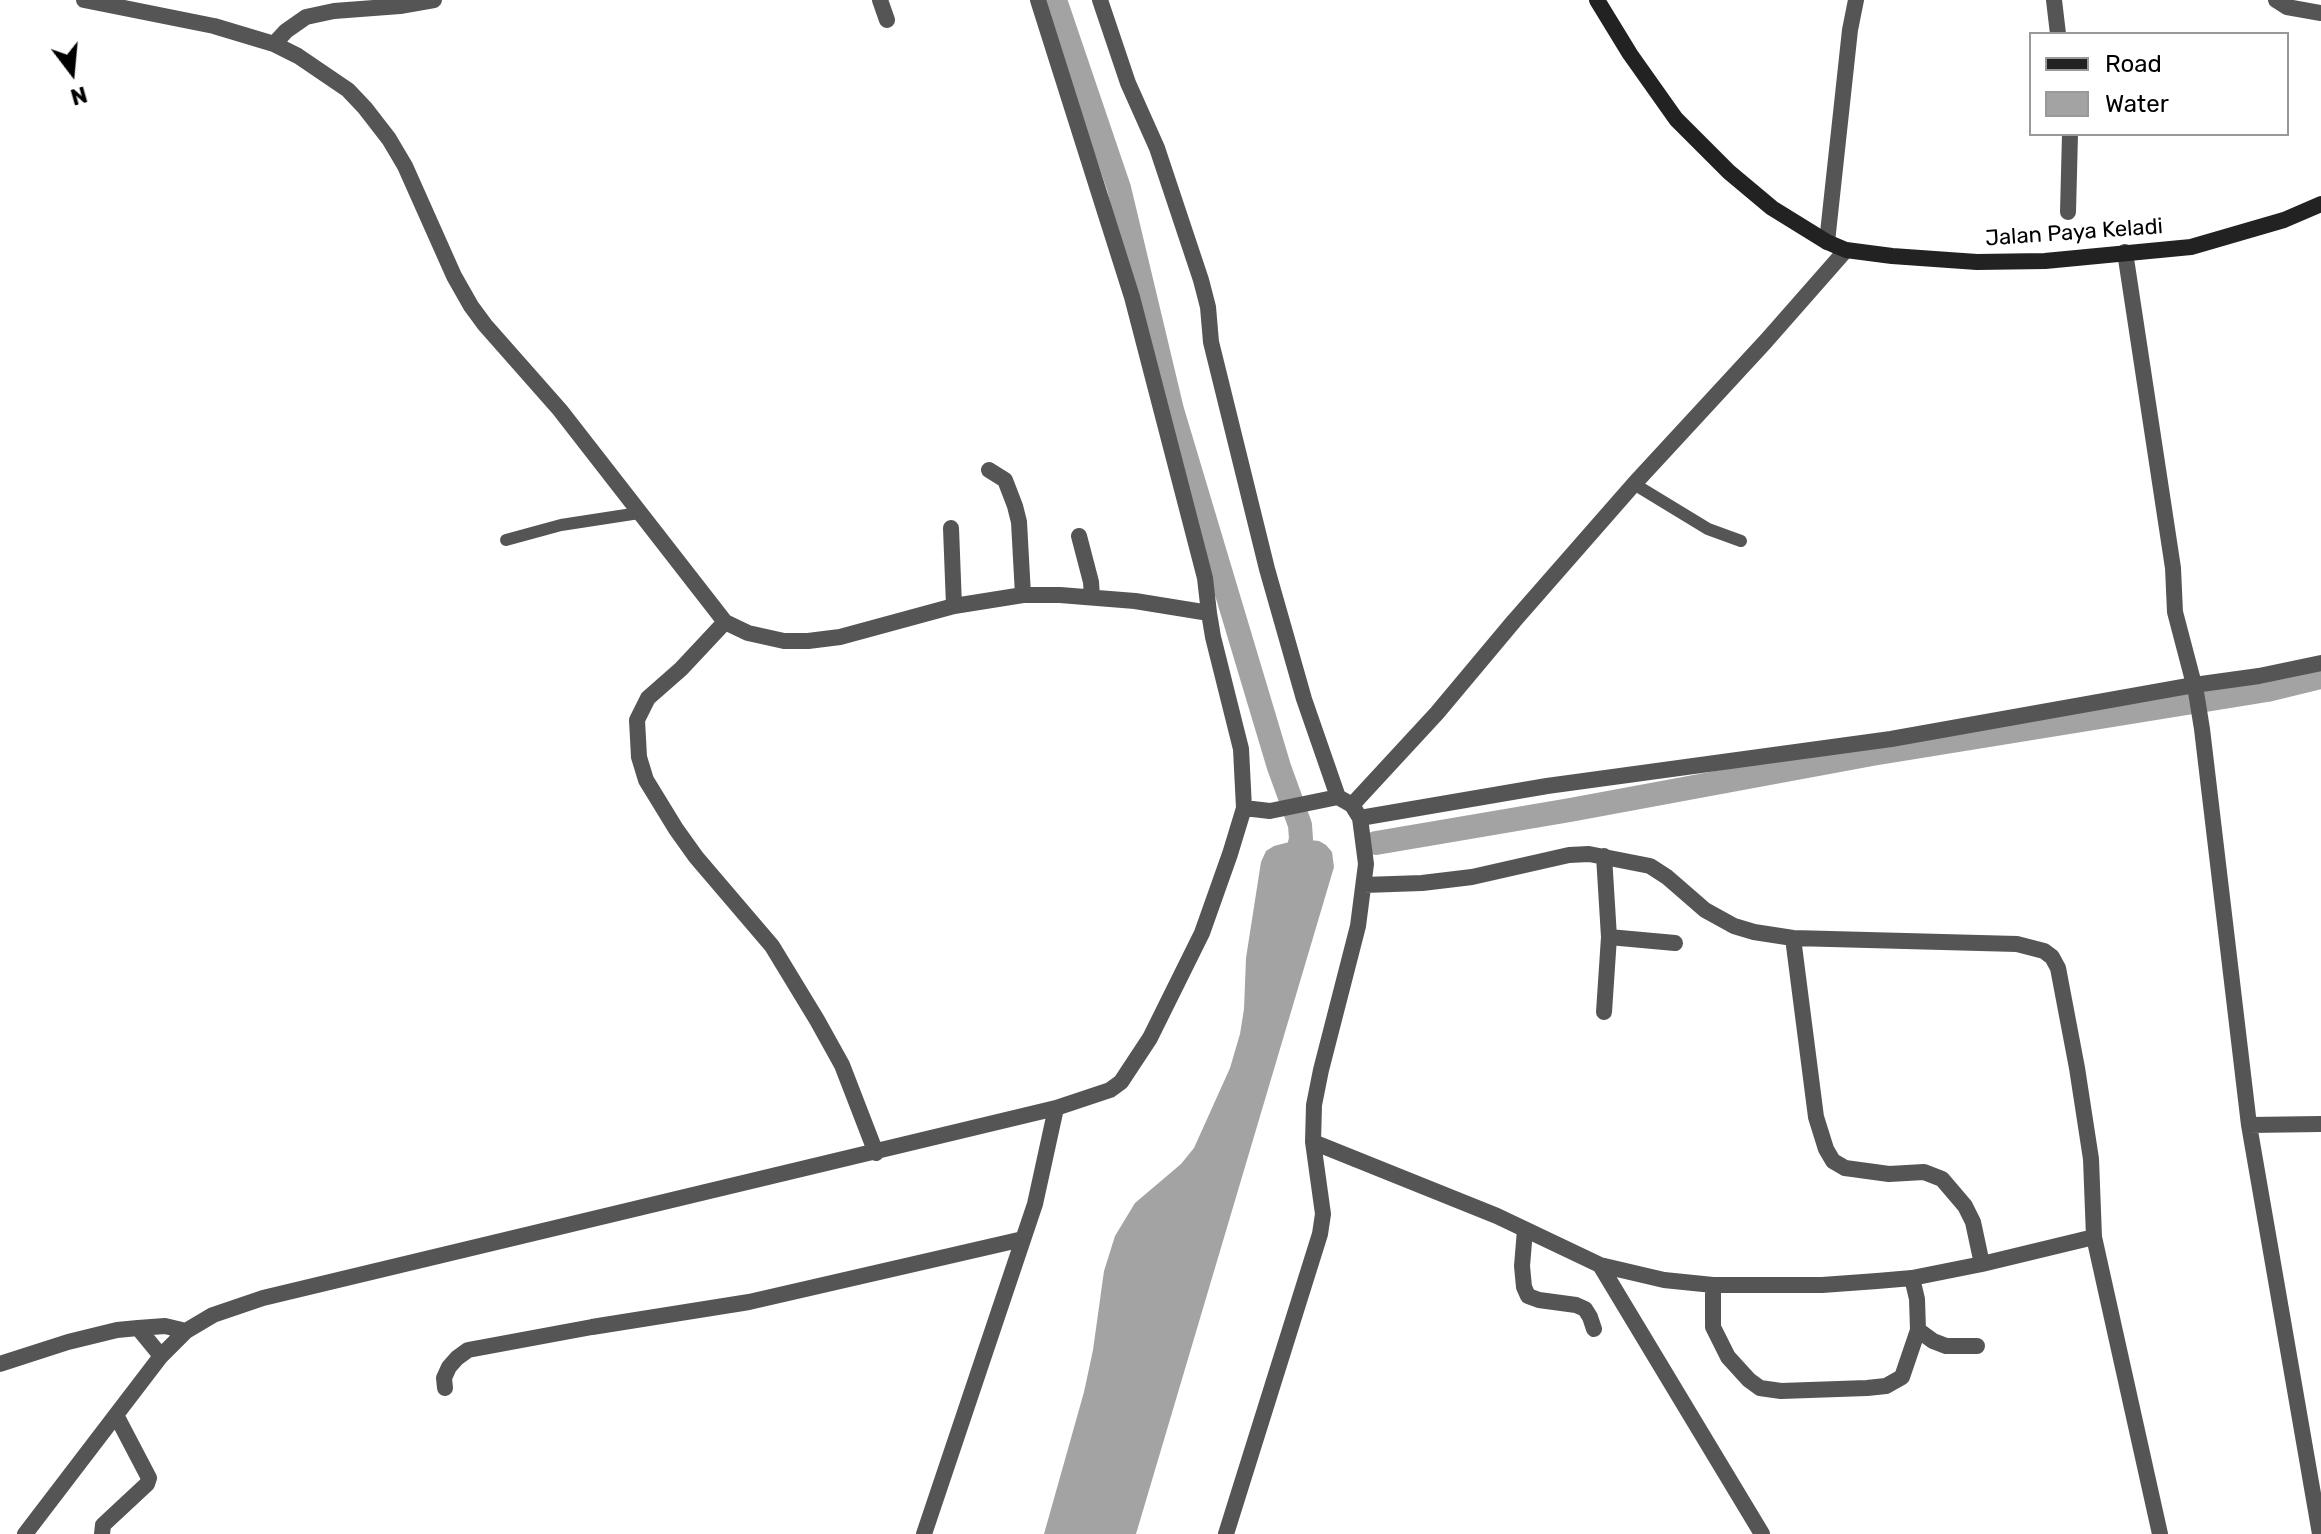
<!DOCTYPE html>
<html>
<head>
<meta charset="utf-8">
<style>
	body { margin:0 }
	#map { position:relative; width:2321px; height:1534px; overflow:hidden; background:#fff; font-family:Rubik,sans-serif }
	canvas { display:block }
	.legend { position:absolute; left:2029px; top:32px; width:260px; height:104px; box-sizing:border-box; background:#fff; border:2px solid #999; margin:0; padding:10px 14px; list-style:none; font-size:24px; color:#000 }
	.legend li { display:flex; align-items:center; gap:16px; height:40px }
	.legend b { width:40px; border:2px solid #999 }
	.north { position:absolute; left:32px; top:32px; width:80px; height:80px; -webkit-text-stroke:6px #fff; paint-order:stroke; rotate:164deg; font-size:22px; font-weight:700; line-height:32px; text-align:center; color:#000 }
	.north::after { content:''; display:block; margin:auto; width:28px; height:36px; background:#000; clip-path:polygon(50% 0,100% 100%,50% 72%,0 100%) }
</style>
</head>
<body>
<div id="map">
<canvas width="2321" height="1534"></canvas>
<ul class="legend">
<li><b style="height:10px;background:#222"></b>Road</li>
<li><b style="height:22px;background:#a3a3a3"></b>Water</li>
</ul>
<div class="north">N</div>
</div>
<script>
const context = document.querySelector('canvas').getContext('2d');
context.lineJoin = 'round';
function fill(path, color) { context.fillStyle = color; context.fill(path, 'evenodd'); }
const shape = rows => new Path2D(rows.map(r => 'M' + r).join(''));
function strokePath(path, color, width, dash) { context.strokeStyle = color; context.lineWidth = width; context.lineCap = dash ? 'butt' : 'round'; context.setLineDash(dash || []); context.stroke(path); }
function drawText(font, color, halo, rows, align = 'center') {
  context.font = font + ' Rubik,sans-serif'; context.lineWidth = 6; context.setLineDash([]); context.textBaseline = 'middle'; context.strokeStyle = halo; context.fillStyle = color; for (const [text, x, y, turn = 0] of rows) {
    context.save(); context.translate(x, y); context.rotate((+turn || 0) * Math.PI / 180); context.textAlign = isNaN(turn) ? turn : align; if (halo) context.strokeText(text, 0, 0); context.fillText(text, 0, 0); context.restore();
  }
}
fill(shape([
	[1301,839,1319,841,1326,845,1332,852,1334,867,1136,1534,1044,1534,1084,1392,1093,1350,1104,1271,1115,1236,1135,1203,1181,1164,1194,1148,1230,1068,1240,1034,1244,1009,1246,958,1261,862,1266,851,1274,846]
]), '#a3a3a3');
strokePath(shape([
	[1055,0,1119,188,1172,410,1279,767,1300,825,1301,839,1294,868],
	[1376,843,1570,810,1872,754,2267,690,2321,677]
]), '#a3a3a3', 24);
strokePath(shape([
	[1634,484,1708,529,1741,541],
	[506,540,561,525,639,513]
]), '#555', 12);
strokePath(shape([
	[84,0,214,26,274,44,298,56,348,90,365,108,389,139,405,166,454,276,471,306,485,325,560,410,725,622,681,669,648,698,637,720,639,757,646,780,676,829,696,857,772,946,817,1020,842,1065,876,1153],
	[880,0,887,20],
	[1038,0,1132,297,1205,578,1209,613],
	[1100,0,1128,83,1157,148,1201,280,1208,307,1211,342,1267,569,1304,699,1338,797],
	[2054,0,2058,34],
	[2276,0,2287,7,2321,13],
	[274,44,286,31,306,17,334,11,400,6,434,0],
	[2068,212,2070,134],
	[1827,242,1850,30,1856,0],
	[2125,252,2173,568,2175,612,2196,692,2202,729,2249,1125,2320,1534],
	[989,470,1005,480,1015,506,1019,522,1023,595],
	[951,528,954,606],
	[1079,536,1091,582,1092,597],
	[1352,805,1437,713,1514,621,1634,484,1766,341,1846,250],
	[1360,818,1547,786,1891,739,2194,685,2259,676,2321,663],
	[1364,885,1422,883,1472,877,1569,855,1589,854,1650,866,1667,877,1705,910,1734,926,1754,932,1793,938,2017,944,2044,951,2052,957,2058,968,2077,1068,2091,1159,2094,1237],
	[1609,937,1675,943],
	[1793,938,1816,1117,1826,1149,1833,1161,1845,1168,1889,1174,1924,1172,1942,1179,1965,1206,1973,1222,1982,1264],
	[1604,1012,1609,937,1604,856],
	[2249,1125,2321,1124],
	[1313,1142,1497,1216,1600,1265,1664,1280,1713,1285,1822,1285,1877,1281,1912,1278,1982,1264,2094,1237,2160,1534],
	[1525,1230,1522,1266,1524,1287,1528,1296,1539,1300,1576,1305,1585,1309,1590,1317,1594,1329],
	[1600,1265,1762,1534],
	[1713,1285,1713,1327,1728,1357,1749,1380,1760,1388,1781,1391,1867,1388,1886,1386,1902,1377,1918,1330,1917,1299,1912,1278],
	[138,1328,165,1326,186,1331],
	[1918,1330,1933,1341,1946,1346,1977,1346],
	[0,1364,68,1342,117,1330,138,1328,161,1356,186,1331,213,1315,263,1298,1056,1108,1110,1090,1121,1082,1150,1038,1202,933,1230,854,1244,808,1241,749,1213,637,1209,613,1135,601,1060,595,1023,595,954,606,840,637,808,641,784,641,748,633,725,622],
	[445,1388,444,1378,449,1367,457,1358,468,1350,592,1327,749,1302,1023,1239],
	[25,1534,161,1356],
	[102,1534,103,1525,147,1484,149,1478,116,1415],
	[924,1534,1035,1204,1056,1108],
	[1226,1534,1320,1234,1323,1214,1313,1142,1314,1105,1321,1070,1358,926,1366,864,1360,818,1352,805,1338,797,1270,811,1244,808]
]), '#555', 16);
strokePath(shape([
	[1597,0,1630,54,1676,119,1729,172,1772,208,1827,242,1846,250,1892,256,1977,262,2045,261,2191,247,2284,220,2321,204]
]), '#222', 16);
drawText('22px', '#000', '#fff', [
	["Jalan Paya Keladi",2074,233,-4]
]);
</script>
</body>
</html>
